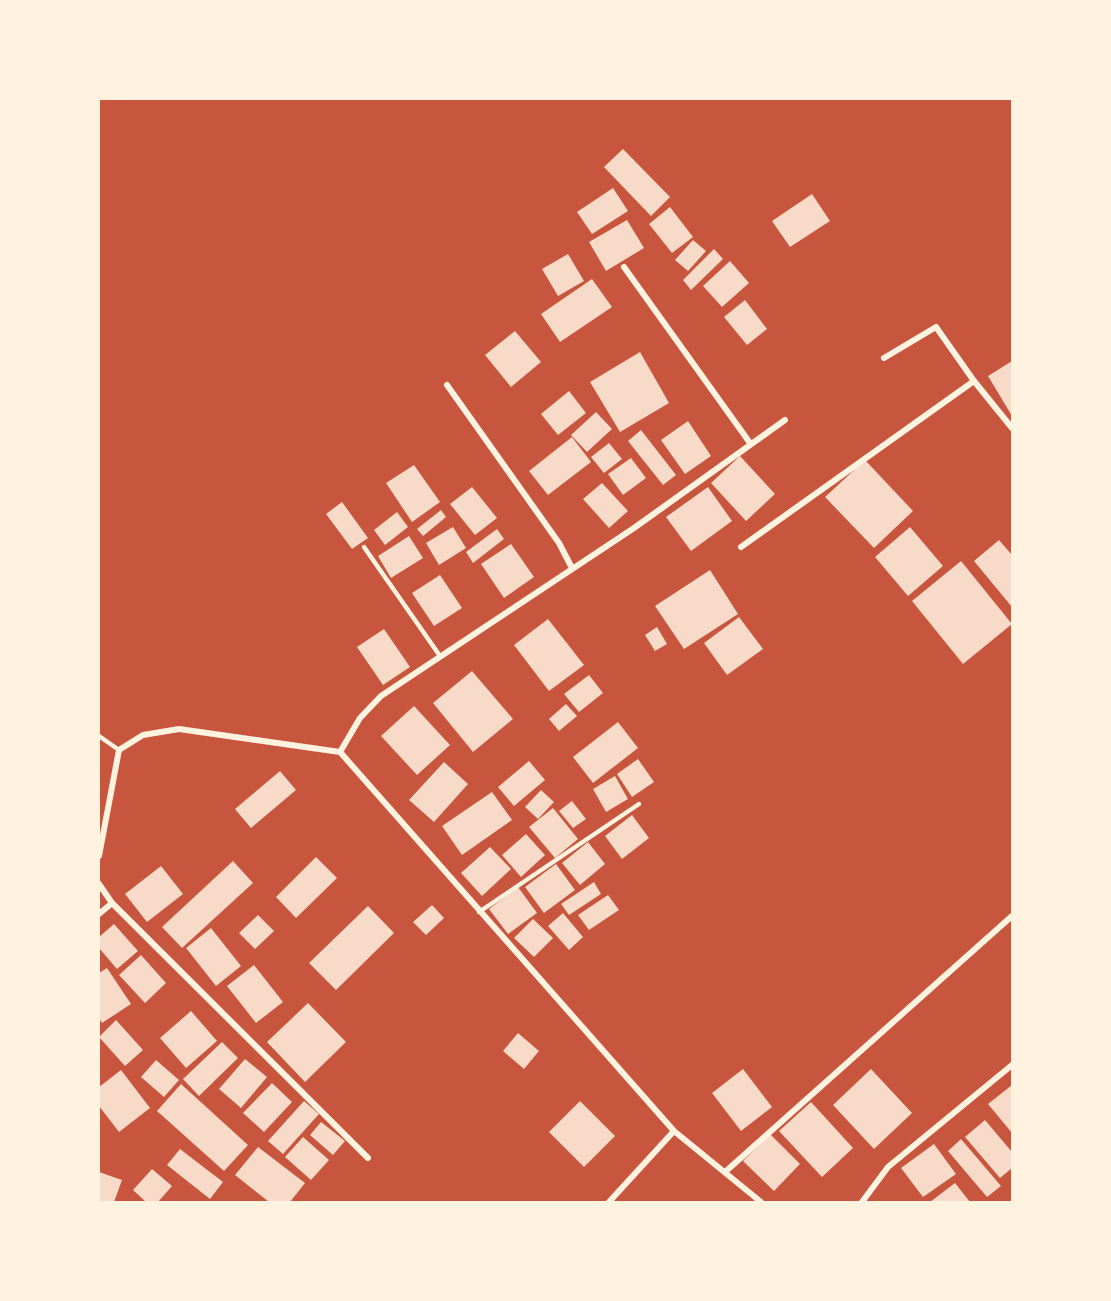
<!DOCTYPE html>
<html>
<head>
<meta charset="utf-8">
<style>
	body { margin:0 }
	#map { position:relative; width:1111px; height:1301px; overflow:hidden; background:#c8553d; font-family:Barlow,sans-serif }
	canvas { display:block }
	.frame { position:absolute; inset:0; border:100px solid #fff3e0; pointer-events:none }
</style>
</head>
<body>
<div id="map">
<canvas width="1111" height="1301"></canvas>
<div class="frame"></div>
</div>
<script>
const context = document.querySelector('canvas').getContext('2d');
context.lineJoin = 'round';
function fill(path, color) { context.fillStyle = color; context.fill(path, 'evenodd'); }
const shape = rows => new Path2D(rows.map(r => 'M' + r).join(''));
function strokePath(path, color, width, dash) { context.strokeStyle = color; context.lineWidth = width; context.lineCap = dash ? 'butt' : 'round'; context.setLineDash(dash || []); context.stroke(path); }
fill(shape([
	[623,149,670,197,651,216,604,167],
	[613,188,628,211,592,234,577,212],
	[812,194,830,221,790,247,772,221],
	[670,207,693,237,672,253,649,224],
	[627,220,644,248,606,271,589,242],
	[693,240,706,251,688,271,675,260],
	[714,249,723,259,691,290,683,280],
	[568,254,584,281,558,296,542,269],
	[730,261,749,283,722,307,703,286],
	[592,279,612,307,560,342,541,314],
	[745,300,767,329,747,345,724,317],
	[515,331,541,362,511,387,485,355],
	[640,352,669,403,620,432,590,382],
	[1012,361,1012,416,988,376],
	[569,391,586,413,558,435,541,414],
	[596,412,612,429,587,452,571,435],
	[688,421,711,456,685,474,661,440],
	[641,430,676,475,663,485,628,441],
	[572,437,591,462,548,495,529,471],
	[609,443,622,459,604,473,591,457],
	[740,456,775,494,746,521,711,483],
	[631,458,646,478,623,495,608,474],
	[865,460,913,511,874,548,825,497],
	[414,465,440,502,412,522,386,483],
	[602,483,628,511,609,528,583,499],
	[472,487,497,518,475,535,450,504],
	[708,487,732,521,691,551,666,517],
	[342,502,368,538,352,549,326,514],
	[441,510,446,517,423,536,417,529],
	[397,512,408,527,385,545,374,530],
	[453,527,466,548,439,565,426,543],
	[910,527,943,566,908,596,875,557],
	[497,529,504,539,473,563,466,552],
	[409,536,423,558,391,578,378,556],
	[999,540,1012,555,1012,607,974,561],
	[511,544,534,577,504,598,481,564],
	[961,561,1012,624,963,664,912,601],
	[710,570,738,614,684,649,655,606],
	[440,575,462,608,434,626,412,593],
	[739,617,763,649,727,675,704,643],
	[548,619,584,665,549,691,514,645],
	[657,627,667,644,655,651,645,635],
	[384,629,410,667,383,685,357,647],
	[472,671,513,719,473,752,433,703],
	[589,675,603,693,579,712,564,694],
	[566,704,577,716,559,731,549,719],
	[414,706,450,745,417,775,381,736],
	[618,722,638,748,593,783,573,757],
	[638,759,654,782,632,797,617,774],
	[529,761,545,780,514,806,498,787],
	[444,762,468,784,434,822,409,800],
	[280,771,296,790,251,828,235,809],
	[615,776,628,799,606,812,593,789],
	[541,790,554,802,538,819,525,807],
	[492,792,512,820,462,855,442,826],
	[572,801,586,819,573,828,559,811],
	[553,808,578,839,555,858,529,827],
	[632,815,649,838,622,859,605,836],
	[526,834,545,855,521,877,502,855],
	[588,842,605,864,580,885,562,863],
	[490,847,511,869,482,896,461,873],
	[316,857,337,878,296,918,276,897],
	[233,861,253,883,182,948,162,927],
	[556,864,575,890,544,913,525,887],
	[161,866,183,894,147,922,125,894],
	[594,882,601,894,569,915,561,904],
	[518,887,537,913,508,934,489,909],
	[608,895,619,910,589,930,578,915],
	[432,905,444,918,426,935,413,922],
	[368,906,394,933,336,990,309,963],
	[563,913,583,937,569,950,548,926],
	[258,915,274,931,255,949,239,933],
	[533,919,553,938,534,957,514,938],
	[114,924,138,951,117,969,99,948,99,937],
	[211,928,241,966,216,986,186,948],
	[141,955,166,983,145,1003,119,975],
	[254,965,283,1002,256,1023,227,986],
	[107,968,131,1004,102,1023,99,1018,99,973],
	[308,1003,346,1042,305,1082,267,1042],
	[191,1011,217,1041,186,1068,160,1038],
	[116,1020,143,1050,125,1066,99,1037],
	[518,1033,539,1051,524,1069,503,1051],
	[222,1042,238,1058,199,1096,183,1079],
	[245,1059,267,1077,241,1108,219,1089],
	[156,1060,179,1080,164,1097,141,1077],
	[743,1069,772,1107,741,1131,712,1093],
	[871,1069,912,1113,874,1149,833,1105],
	[121,1070,150,1108,119,1132,99,1106,99,1087],
	[272,1083,292,1102,264,1132,243,1113],
	[181,1084,248,1145,224,1171,157,1111],
	[1012,1085,1012,1133,988,1104],
	[304,1101,319,1114,283,1154,268,1141],
	[580,1101,615,1136,584,1167,549,1132],
	[811,1102,853,1148,822,1177,779,1131],
	[985,1120,1012,1152,1012,1168,1000,1178,965,1137],
	[321,1122,345,1141,333,1155,310,1135],
	[770,1134,800,1164,774,1191,743,1161],
	[303,1137,329,1160,311,1180,285,1157],
	[961,1139,1001,1186,987,1197,948,1151],
	[934,1144,956,1174,923,1197,901,1168],
	[258,1147,305,1183,290,1202,269,1202,235,1175],
	[180,1149,223,1182,210,1199,167,1165],
	[152,1169,172,1186,158,1202,146,1202,133,1190],
	[99,1172,122,1180,114,1202,99,1202],
	[955,1183,970,1202,930,1202]
]), '#f7dbc8');
strokePath(shape([
	[364,547,440,656],
	[99,736,119,750],
	[479,912,639,804]
]), '#fff3e0', 4.5);
strokePath(shape([
	[624,267,750,443],
	[884,358,936,327,974,381,1012,428],
	[447,385,559,543,572,568],
	[741,547,974,381],
	[99,856,119,750,143,735,179,729,340,752],
	[99,884,112,903,368,1158],
	[99,914,112,903],
	[725,1172,1012,916],
	[609,1202,674,1131],
	[761,1202,674,1131,340,752,360,718,381,696,634,528,785,420],
	[862,1202,888,1167,1012,1065]
]), '#fff3e0', 6);
</script>
</body>
</html>
